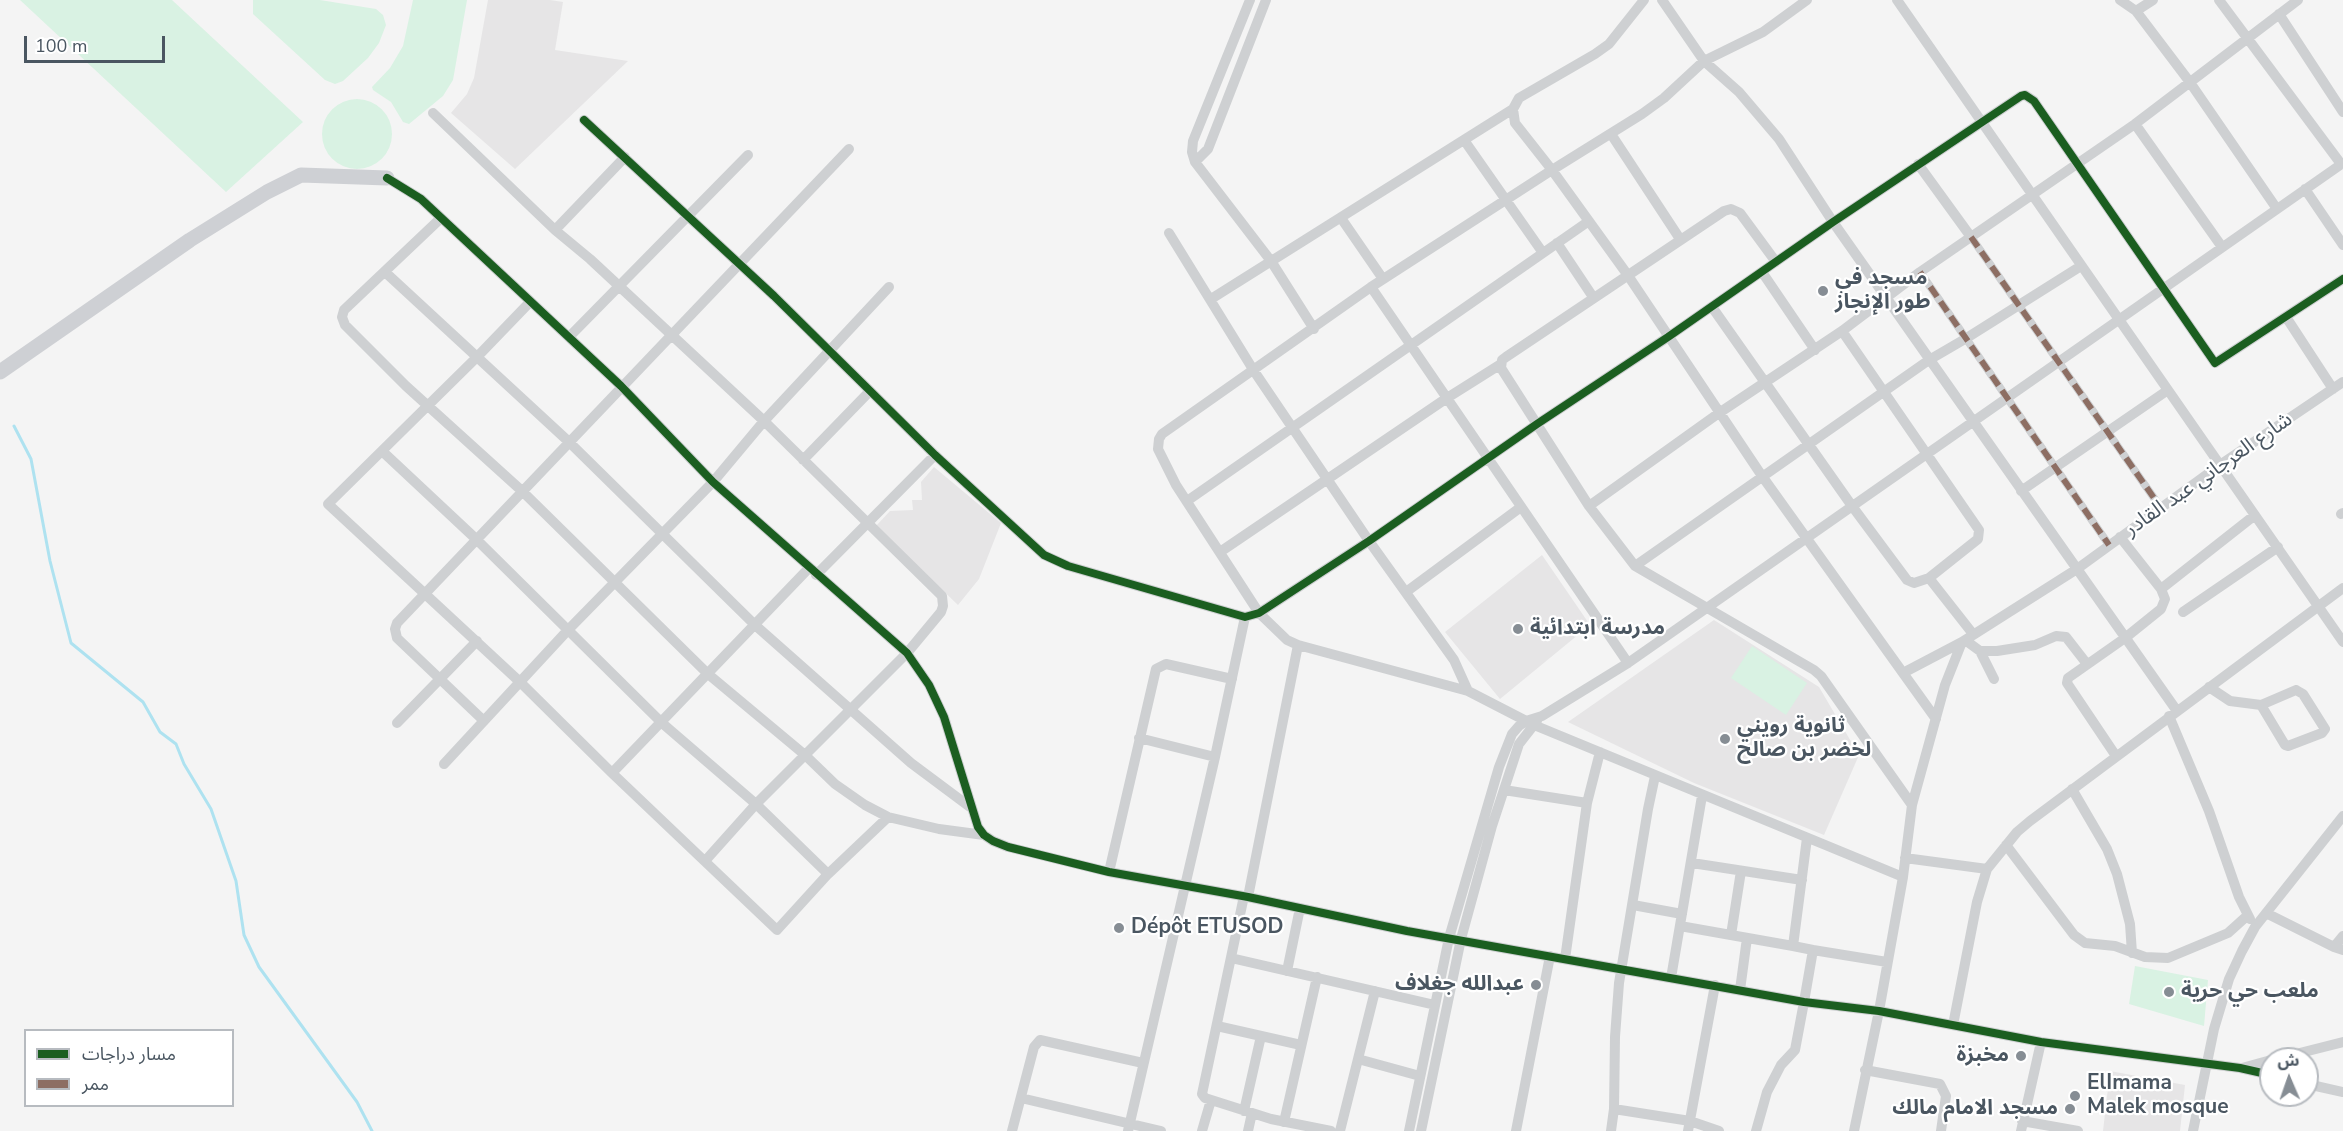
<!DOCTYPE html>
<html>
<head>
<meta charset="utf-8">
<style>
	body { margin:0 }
	#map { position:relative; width:2343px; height:1131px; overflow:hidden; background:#f4f4f4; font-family:"Nunito Sans","Noto Sans Arabic",sans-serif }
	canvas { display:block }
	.legend { position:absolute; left:24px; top:1029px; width:210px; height:78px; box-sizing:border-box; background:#fff; border:2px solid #b7bbc0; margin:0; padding:8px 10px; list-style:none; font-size:18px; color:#4a5661 }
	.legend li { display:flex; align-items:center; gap:12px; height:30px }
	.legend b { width:30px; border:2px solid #b7bbc0 }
	.north { position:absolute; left:2259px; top:1047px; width:60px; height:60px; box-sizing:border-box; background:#fff; border:2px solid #b7bbc0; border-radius:50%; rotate:358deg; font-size:16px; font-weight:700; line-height:24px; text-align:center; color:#4a5661 }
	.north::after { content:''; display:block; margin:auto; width:21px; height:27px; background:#868d94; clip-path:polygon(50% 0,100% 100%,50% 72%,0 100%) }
	.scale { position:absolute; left:24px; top:36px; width:141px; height:27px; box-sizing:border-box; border:3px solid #4a5661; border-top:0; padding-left:8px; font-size:18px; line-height:21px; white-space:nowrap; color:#4a5661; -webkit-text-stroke:4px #fff; paint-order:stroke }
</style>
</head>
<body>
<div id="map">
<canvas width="2343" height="1131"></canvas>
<ul class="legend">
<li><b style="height:8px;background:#1b5e20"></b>مسار دراجات</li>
<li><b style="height:8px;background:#8d6e63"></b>ممر</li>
</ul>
<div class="north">ش</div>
<div class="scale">100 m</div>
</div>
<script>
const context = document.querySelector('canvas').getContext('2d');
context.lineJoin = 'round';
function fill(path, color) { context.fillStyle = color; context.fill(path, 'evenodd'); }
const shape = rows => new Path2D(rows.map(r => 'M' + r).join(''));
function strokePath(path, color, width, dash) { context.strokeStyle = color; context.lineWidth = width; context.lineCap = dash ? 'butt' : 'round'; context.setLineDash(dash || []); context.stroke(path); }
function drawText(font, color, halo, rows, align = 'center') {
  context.font = font + ' "Nunito Sans","Noto Sans Arabic",sans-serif'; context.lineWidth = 4.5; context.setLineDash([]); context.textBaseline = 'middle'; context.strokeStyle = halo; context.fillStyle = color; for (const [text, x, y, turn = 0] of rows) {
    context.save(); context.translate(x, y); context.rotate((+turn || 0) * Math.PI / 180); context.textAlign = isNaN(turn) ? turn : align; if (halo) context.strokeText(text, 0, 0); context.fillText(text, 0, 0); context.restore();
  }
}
fill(shape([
	[488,0,550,0,563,2,555,50,628,61,515,169,451,113,467,94,474,78],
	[934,467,1001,523,979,579,958,605,876,526,890,511,913,510,912,500,922,500,921,482],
	[1542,555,1590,625,1500,699,1445,632],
	[1714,620,1819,687,1859,755,1824,835,1694,783,1568,722],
	[2110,1071,2185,1085,2180,1131,2103,1131]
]), '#e6e5e6');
fill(shape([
	[20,0,172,0,303,122,226,192],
	[253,0,320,0,376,9,383,15,386,25,379,43,368,58,343,81,335,84,325,80,253,14],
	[413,0,467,0,453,80,443,96,409,124,403,122,391,102,373,90,372,87,390,68,403,46],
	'322 134a35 35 0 1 1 70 0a35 35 0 1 1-70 0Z',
	[1752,646,1807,683,1786,715,1731,678],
	[2135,966,2208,980,2204,1026,2129,1004]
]), '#d9f2e3');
strokePath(shape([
	[14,426,31,459,50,561,71,643,143,702,160,732,176,744,184,764,211,809,236,881,244,935,259,967,357,1102,372,1131]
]), '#aee2f0', 3);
strokePath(shape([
	[1971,237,2161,508],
	[1920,272,2109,545]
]), '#ced0d2', 8);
strokePath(shape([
	[1250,0,1193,141,1192,152,1195,162,1271,261,1314,329],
	[1644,0,1609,44,1595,54,1519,98,1513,109,1515,123,1552,170,1627,274,1762,476,1903,673,1962,642],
	[1662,0,1704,61,1739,92,1779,139,1833,222,2177,711],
	[1807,0,1763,32,1704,61,1664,98,1642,114,1552,170,1371,287,1162,434,1159,439,1158,449,1176,485,1259,613,1287,640,1298,645,1468,691,1534,725,1903,877],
	[1897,0,2343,642],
	[2120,0,2136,11,2153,0],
	[2219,0,2341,164],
	[2136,11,2189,81,2277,209],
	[2279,14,2343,112],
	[433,113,555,230,590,259,763,420,942,596,943,606,941,612,907,653,756,804,705,861],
	[584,120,774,296,935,455,1044,555,1068,566,1245,617,1259,613,1369,541,1537,424,1668,337,1833,222,2021,96,2025,95,2034,101,2215,363,2343,279],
	[2135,124,2222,247],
	[1611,134,1680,239],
	[1464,140,1543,253],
	[1195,162,1208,149,1266,0],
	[1918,164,1971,237],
	[387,178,421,199,621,386,713,482,907,653,929,685,944,717,978,827,984,835,993,841,1008,847,1109,872,1248,897,1407,931,1804,1002,1879,1011,2041,1042,2240,1068,2271,1075],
	[2305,189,2343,245],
	[441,218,344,310,342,317,345,325,406,386,522,491,708,674,805,755,835,784,865,805,888,817,939,829,984,835],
	[1341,218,1383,279],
	[555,230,625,157],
	[1169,233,1254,371,1369,541,1454,660,1468,691],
	[1557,243,1593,297],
	[1776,262,1740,213,1731,209,1724,211,1506,357,1502,360,1501,368,1589,506,1635,566,1814,670,1821,676,1912,805],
	[385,272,477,357,328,504,520,682,612,773,777,930,828,874,888,817],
	[1762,272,1815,350],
	[1371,287,1628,663],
	[1211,299,1513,109],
	[530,302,477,357,568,441,755,625,911,763,970,807],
	[1712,307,1852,506,1907,580,1914,583,1929,578,1978,539,1979,530,1842,331],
	[2286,317,2333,389],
	[569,337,748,155],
	[382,451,476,539,662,723,756,804,828,874],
	[803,460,870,391],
	[2021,491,2168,390],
	[1187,501,1589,221],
	[1589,506,1719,413,1842,331,1920,272,2135,124,2298,0],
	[2341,514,2343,513],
	[2120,537,2161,589,2255,515],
	[1220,552,1447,398,1501,364],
	[1635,566,1929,360,1965,339,2081,266],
	[816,575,935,455],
	[1929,578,1973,634],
	[1406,592,1521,507],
	[2183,612,2278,547],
	[1965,640,1980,651,1997,651,2035,645,2056,636,2066,637,2087,664],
	[1980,651,1994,679],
	[1903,673,1936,719],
	[2209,687,2230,701,2261,705],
	[2296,690,2303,694,2325,729,2322,733,2288,746,2285,745,2261,705,2296,690],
	[2169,716,2209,811,2239,897,2250,919],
	[484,721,397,638,395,629,397,623,849,149],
	[397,723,477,641],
	[1139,738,1215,757],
	[2116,756,2067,683,2068,678,2125,638,2161,609,2165,599,2161,589],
	[444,764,568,630,713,482,764,421,889,287],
	[612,773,809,568],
	[2072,789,2107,849,2117,874,2130,924,2132,953],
	[1504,790,1587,803],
	[2006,845,2074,935,2085,943,2115,946,2145,957,2168,958,2228,933,2248,915],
	[1905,858,1987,869,2017,832,2030,821,2343,588],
	[1692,863,1802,880],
	[1109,872,1156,669,1166,664,1232,679],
	[1244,896,1202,1094,1205,1098,1271,1119,1331,1131],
	[1248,897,1298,645],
	[1633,905,1682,914],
	[2266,913,2334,947,2343,950],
	[1680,926,1793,946],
	[1731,935,1741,871],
	[2334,947,2343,936],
	[1813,950,1887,962],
	[1231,958,1435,1005],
	[1565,959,1587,803,1600,752],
	[1287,971,1300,908],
	[1671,978,1702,796],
	[1740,990,1747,938],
	[1953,1025,1977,902,1987,869],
	[1217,1026,1301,1045],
	[1358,1059,1420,1076],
	[2276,1059,2343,1042],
	[2242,1068,2271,1060],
	[1865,1070,1940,1084,1946,1096,1941,1131],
	[2307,1084,2343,1092],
	[1021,1098,1161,1131],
	[1614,1109,1690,1121,1719,1131],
	[1244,1111,1261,1036],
	[2022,1121,2078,1131],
	[1284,1122,1317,977],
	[1012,1131,1034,1047,1040,1040,1143,1063],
	[1128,1131,1215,757,1245,617],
	[1202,1131,1211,1100],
	[1248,1131,1252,1113,1248,1131],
	[1340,1131,1375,991],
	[1409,1131,1449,938,1499,767,1512,734,1519,726,1526,721,1542,716,1628,663,2343,163],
	[1421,1131,1461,939,1492,826,1519,744,1537,721],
	[1516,1131,1550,956],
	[1611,1131,1614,1109,1615,1037,1619,983,1648,809,1655,776],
	[1688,1131,1715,985],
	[1756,1131,1767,1092,1781,1065,1795,1050,1804,1002,1813,950,1793,946,1807,838],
	[1854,1131,1879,1011,1903,877,1912,805,1945,685,1962,642,2077,569,2220,465,2343,382],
	[2021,1131,2041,1042],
	[2193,1131,2214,1029,2229,979,2242,951,2255,927,2343,816]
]), '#ced0d2', 10);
strokePath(shape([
	[0,372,190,240,267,192,301,175,387,178]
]), '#ced0d4', 15);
strokePath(shape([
	[1971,237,2161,508],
	[1920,272,2109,545]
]), '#8d6e63', 6, [12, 6]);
strokePath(shape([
	[584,120,774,296,935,455,1044,555,1068,566,1245,617,1259,613,1369,541,1537,424,1668,337,1833,222,2021,96,2025,95,2034,101,2215,363,2343,279],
	[387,178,421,199,621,386,713,482,907,653,929,685,944,717,978,827,984,835,993,841,1008,847,1109,872,1248,897,1407,931,1804,1002,1879,1011,2041,1042,2240,1068,2271,1075]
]), '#1b5e20', 8);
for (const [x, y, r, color] of [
	[1823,291,6,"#868d94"],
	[1518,629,6,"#868d94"],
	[1725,739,6,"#868d94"],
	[1119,928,6,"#868d94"],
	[1536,985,6,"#868d94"],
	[2169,992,6,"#868d94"],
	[2021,1056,6,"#868d94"],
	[2075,1096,6,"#868d94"],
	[2070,1109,6,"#868d94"]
]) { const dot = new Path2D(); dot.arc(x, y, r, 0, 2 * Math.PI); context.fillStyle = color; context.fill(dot); strokePath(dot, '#fff', 2); }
drawText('bold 21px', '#4a5661', '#fff', [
	["مسجد في",1835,279],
	["طور الإنجاز",1835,303],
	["مدرسة ابتدائية",1530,629],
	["ثانوية رويني",1737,727],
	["لخضر بن صالح",1737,751],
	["Dépôt ETUSOD",1131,928],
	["عبدالله جغلاف",1524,985,"right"],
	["ملعب حي حرية",2181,992],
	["مخبزة",2009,1056,"right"],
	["ElImama",2087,1084],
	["Malek mosque",2087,1108],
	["مسجد الامام مالك",2058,1109,"right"]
], 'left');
drawText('21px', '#4a5661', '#fff', [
	["شارع العرجاني عبد القادر",2209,475,-35]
]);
</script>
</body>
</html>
